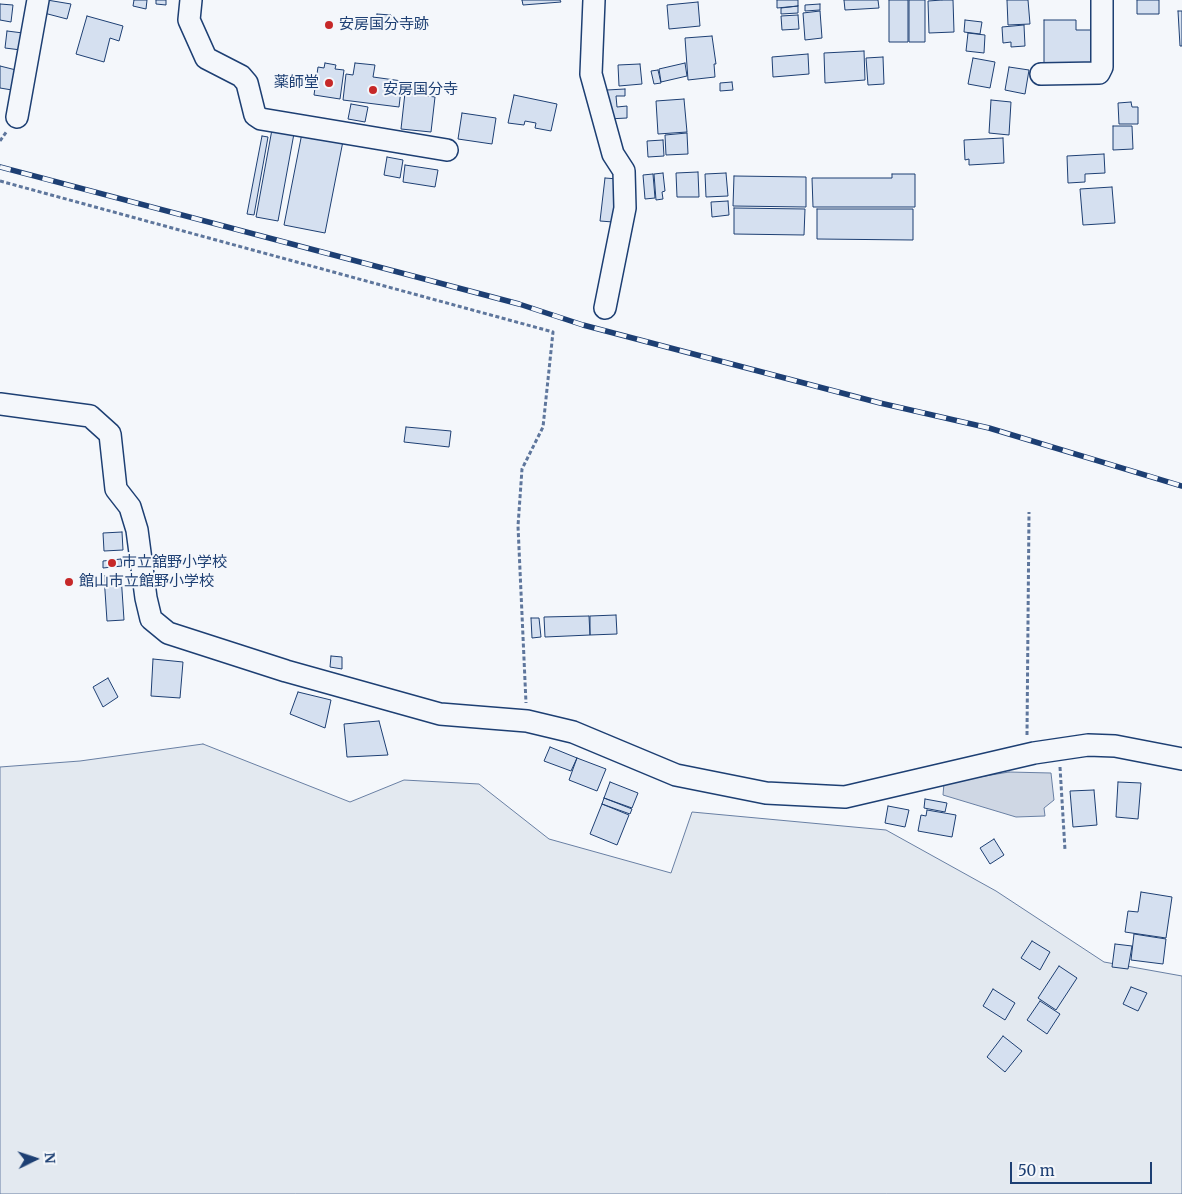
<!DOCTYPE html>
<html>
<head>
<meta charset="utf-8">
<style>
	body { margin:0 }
	#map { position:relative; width:1182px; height:1194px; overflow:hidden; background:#f4f7fb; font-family:Merriweather,serif }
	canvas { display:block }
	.north { position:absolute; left:10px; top:1134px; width:50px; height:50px; -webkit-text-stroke:4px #f4f7fb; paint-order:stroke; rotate:86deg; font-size:14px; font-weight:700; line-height:20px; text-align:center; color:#1d3f73 }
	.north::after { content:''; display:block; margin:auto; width:18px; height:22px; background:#1d3f73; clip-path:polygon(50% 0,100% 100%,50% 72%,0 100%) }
	.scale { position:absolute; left:1010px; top:1162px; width:142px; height:22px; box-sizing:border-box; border:2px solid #1d3f73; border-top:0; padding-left:6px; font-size:15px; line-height:18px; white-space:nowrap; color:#1d3f73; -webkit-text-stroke:4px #f4f7fb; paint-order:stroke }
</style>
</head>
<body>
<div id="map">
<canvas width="1182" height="1194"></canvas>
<div class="north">N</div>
<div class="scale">50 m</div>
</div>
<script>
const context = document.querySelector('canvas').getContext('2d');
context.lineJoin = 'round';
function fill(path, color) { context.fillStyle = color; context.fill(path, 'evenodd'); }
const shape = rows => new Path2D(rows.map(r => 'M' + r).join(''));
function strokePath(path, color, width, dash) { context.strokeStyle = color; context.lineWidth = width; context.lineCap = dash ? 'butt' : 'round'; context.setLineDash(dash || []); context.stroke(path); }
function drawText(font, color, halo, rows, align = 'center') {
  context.font = font + ' Merriweather,"Noto Sans JP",serif'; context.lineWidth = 4; context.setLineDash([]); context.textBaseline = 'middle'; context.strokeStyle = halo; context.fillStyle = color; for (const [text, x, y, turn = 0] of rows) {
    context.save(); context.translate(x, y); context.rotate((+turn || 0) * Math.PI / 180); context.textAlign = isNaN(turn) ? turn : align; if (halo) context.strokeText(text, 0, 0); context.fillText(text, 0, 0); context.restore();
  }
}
const green = shape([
	[203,744,350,802,404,780,479,784,549,839,671,873,692,812,886,830,996,891,1104,962,1182,976,1182,1194,0,1194,0,767,80,761,203,744]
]);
fill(green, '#e3e9f0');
strokePath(green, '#687fa3', 1);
const water = shape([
	[1009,772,1051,773,1054,800,1044,808,1045,816,1016,817,943,795,944,783,1009,772]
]);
fill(water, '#cfd7e4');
strokePath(water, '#687fa3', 1);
const building = shape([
	[47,0,71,4,67,19,44,13,47,0],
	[134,0,147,0,146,9,133,6,134,0],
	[156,0,166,0,166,5,156,4,156,0],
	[522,0,560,0,561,2,523,5,522,0],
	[777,0,798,0,798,6,777,8,777,0],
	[844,0,878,0,879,8,845,10,844,0],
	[889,0,908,0,908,42,889,42,889,0],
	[909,0,925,0,925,42,909,42,909,0],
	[942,0,953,0,954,32,929,33,928,1,942,0],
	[1007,0,1028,0,1030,24,1008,25,1007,0],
	[1137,0,1159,0,1159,14,1137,14,1137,0],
	[698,2,700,26,669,29,667,5,698,2],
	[0,4,13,5,11,22,0,20,0,4],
	[820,4,820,10,805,11,805,5,820,4],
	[798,6,798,13,781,14,781,8,798,6],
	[820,11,822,38,805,40,803,13,820,11],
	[1178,11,1182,11,1182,46,1180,46,1178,11],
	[377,14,391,15,390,29,376,29,377,14],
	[798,15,799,29,782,30,781,16,798,15],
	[87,16,123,26,119,41,110,38,104,62,76,54,87,16],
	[965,20,982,22,980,34,964,32,965,20],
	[1044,20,1076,20,1076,30,1094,30,1094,63,1044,63,1044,20],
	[1024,25,1025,46,1011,47,1011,42,1003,43,1002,27,1024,25],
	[7,31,23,33,21,50,5,48,7,31],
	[968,33,985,35,984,53,966,51,968,33],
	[712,36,716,64,714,64,715,77,688,80,685,38,712,36],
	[864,51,865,80,825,83,824,53,864,51],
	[808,54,809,74,773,77,772,57,808,54],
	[883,57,884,84,868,85,866,58,883,57],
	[973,58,995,62,990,88,968,84,973,58],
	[325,63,336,65,335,69,344,70,340,99,314,95,318,67,324,68,325,63],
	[355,63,375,65,373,77,402,81,399,107,343,100,346,74,353,75,355,63],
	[685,63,687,76,661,82,659,69,685,63],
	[640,64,642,84,619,86,618,65,640,64],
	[0,66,16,70,12,90,0,88,0,66],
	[1009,67,1029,70,1025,94,1005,90,1009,67],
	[658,70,661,83,654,84,651,71,658,70],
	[732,82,733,90,720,91,720,83,732,82],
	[625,89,625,96,616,96,617,107,627,106,627,118,608,119,607,90,625,89],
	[405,93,435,97,431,132,401,129,405,93],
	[514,95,557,104,551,131,535,128,536,123,525,121,524,125,508,123,514,95],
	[684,99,687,132,658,134,656,101,684,99],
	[991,100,1011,102,1009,135,989,133,991,100],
	[1131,102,1132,107,1138,107,1138,124,1119,124,1118,103,1131,102],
	[351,104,368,107,365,122,348,119,351,104],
	[462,113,496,118,492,144,458,139,462,113],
	[273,124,295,128,278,221,256,217,273,124],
	[1113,126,1132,126,1133,149,1113,150,1113,126],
	[303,128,344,136,325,233,284,225,303,128],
	[687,133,688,154,666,155,665,135,687,133],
	[262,136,268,137,254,215,247,214,262,136],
	[1003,138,1004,163,969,165,969,159,965,160,964,140,1003,138],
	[663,140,664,156,648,157,647,141,663,140],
	[1104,154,1105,173,1085,174,1085,182,1068,183,1067,156,1104,154],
	[387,157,403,160,400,178,384,175,387,157],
	[405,165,438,170,435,187,403,182,405,165],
	[698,172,699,197,677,197,676,173,698,172],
	[663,173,665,191,662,192,663,199,656,200,654,174,663,173],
	[726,173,728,196,706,197,705,174,726,173],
	[653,174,655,198,645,199,643,175,653,174],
	[892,174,915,174,915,207,813,207,812,178,892,178,892,174],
	[734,176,806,177,806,207,733,206,734,176],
	[605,178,618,179,613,222,600,221,605,178],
	[1112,187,1115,223,1083,225,1080,189,1112,187],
	[728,201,729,215,712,217,711,202,728,201],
	[734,208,805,209,804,235,734,234,734,208],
	[817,209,913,209,913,240,817,239,817,209],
	[406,427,451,431,449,447,404,442,406,427],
	[122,532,123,550,104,551,103,533,122,532],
	[121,559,122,566,103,568,103,561,121,559],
	[121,575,124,620,107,621,104,576,121,575],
	[616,615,617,634,590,635,590,616,616,615],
	[589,616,590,635,545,637,544,617,589,616],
	[531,618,539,618,541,637,532,638,531,618],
	[331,656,342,657,342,669,330,667,331,656],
	[153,659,183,662,180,698,151,696,153,659],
	[108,678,118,697,103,707,93,687,108,678],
	[298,692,331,700,325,728,290,714,298,692],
	[379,721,388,755,347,757,344,724,379,721],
	[550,747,577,758,571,771,544,761,550,747],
	[577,758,606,769,597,791,569,780,577,758],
	[610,782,638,793,632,808,604,798,610,782],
	[1118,782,1141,783,1138,819,1116,817,1118,782],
	[1094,790,1097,825,1073,827,1070,791,1094,790],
	[604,798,632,809,630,814,602,804,604,798],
	[925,799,947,803,945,812,924,808,925,799],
	[602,804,629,815,617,845,590,834,602,804],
	[888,806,909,810,905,827,885,823,888,806],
	[927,810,956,815,952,837,918,831,921,815,926,816,927,810],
	[994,839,1004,855,990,864,980,848,994,839],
	[1141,892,1172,897,1166,938,1125,932,1128,911,1138,912,1141,892],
	[1134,934,1166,939,1163,964,1131,960,1134,934],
	[1032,941,1050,952,1040,970,1021,958,1032,941],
	[1115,944,1132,946,1128,969,1112,967,1115,944],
	[1059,966,1077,978,1056,1010,1038,998,1059,966],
	[1131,987,1147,993,1138,1011,1123,1004,1131,987],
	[993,989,1015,1003,1005,1020,983,1006,993,989],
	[1040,1001,1060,1014,1047,1034,1027,1020,1040,1001],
	[1003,1036,1022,1051,1005,1072,987,1057,1003,1036]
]);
fill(building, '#d5e0f0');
strokePath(building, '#1d3f73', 1);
const minor = shape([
	[191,0,189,20,206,58,241,76,247,83,255,115,261,119,447,150],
	[594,0,591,74,613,154,624,171,625,208,605,308],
	[1041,74,1099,73,1102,67,1102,0],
	[17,117,38,0],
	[0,404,90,416,110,434,116,489,130,507,137,530,146,598,151,619,168,633,286,671,440,714,527,721,573,732,676,775,766,793,845,797,1034,753,1088,745,1115,746,1182,759]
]);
strokePath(minor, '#1d3f73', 24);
strokePath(shape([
	[0,141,7,131],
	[0,181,553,332,543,427,522,469,518,526,526,703],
	[1027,735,1029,512],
	[1060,767,1065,850]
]), '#5e769c', 3, [4, 2.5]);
strokePath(minor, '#f4f7fb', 21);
const rail = shape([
	[0,167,519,304,583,325,880,403,989,428,1182,486]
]);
strokePath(rail, '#1d3f73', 5.5);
strokePath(rail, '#f4f7fb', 4, [11]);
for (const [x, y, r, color] of [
	[329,25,5,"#c62828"],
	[329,83,5,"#c62828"],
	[373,90,5,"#c62828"],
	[112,563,5,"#c62828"],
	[69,582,5,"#c62828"]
]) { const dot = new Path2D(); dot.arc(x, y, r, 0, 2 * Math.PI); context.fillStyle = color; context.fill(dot); strokePath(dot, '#f4f7fb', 2); }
drawText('15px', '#1d3f73', '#f4f7fb', [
	["安房国分寺跡",339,25],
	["薬師堂",319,83,"right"],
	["安房国分寺",383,90],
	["市立舘野小学校",122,563],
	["館山市立館野小学校",79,582]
], 'left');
</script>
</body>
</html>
